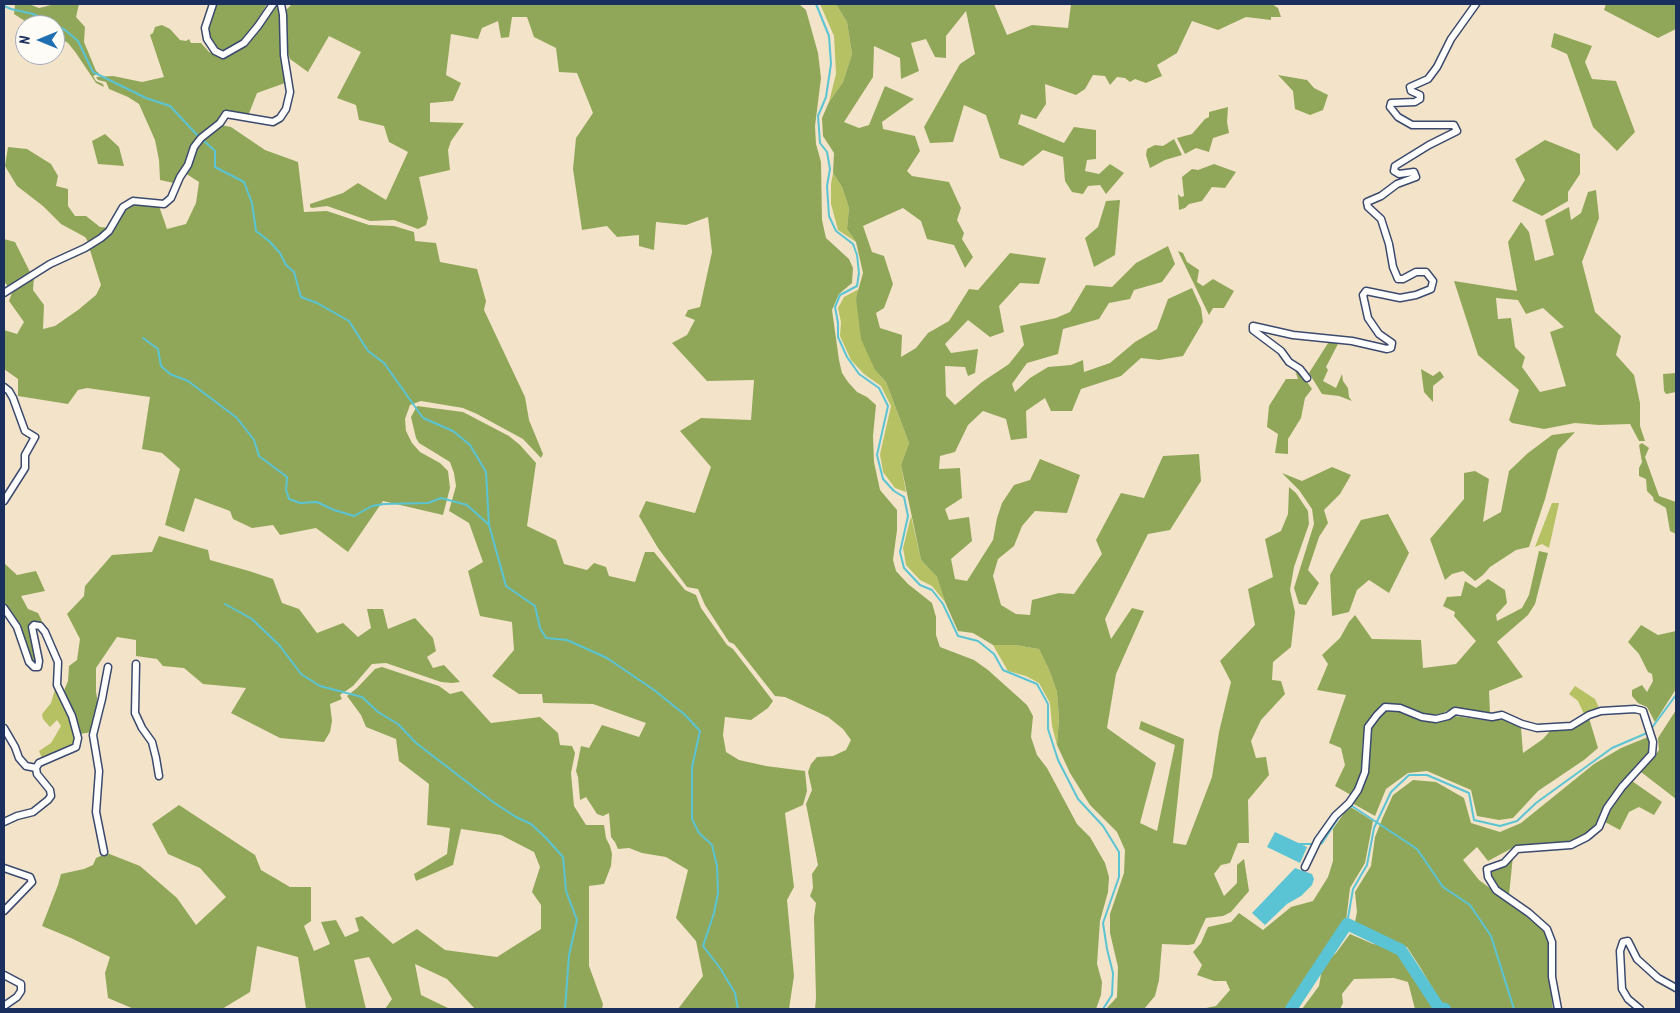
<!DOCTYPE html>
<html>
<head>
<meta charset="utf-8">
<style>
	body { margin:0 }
	#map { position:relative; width:1680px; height:1013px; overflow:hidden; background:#f3e4c9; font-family:Kalam,sans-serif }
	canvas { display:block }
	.frame { position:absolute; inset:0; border:5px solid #1b2f5e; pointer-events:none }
	.north { position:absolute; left:15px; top:15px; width:50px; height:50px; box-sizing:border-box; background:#fdfcf7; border:1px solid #a3aaba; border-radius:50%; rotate:270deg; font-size:14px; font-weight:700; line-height:20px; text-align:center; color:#1b2f5e }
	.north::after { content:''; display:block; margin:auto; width:18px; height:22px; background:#1f6fb2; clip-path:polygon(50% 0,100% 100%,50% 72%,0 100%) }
</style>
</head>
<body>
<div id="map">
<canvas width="1680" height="1013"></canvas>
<div class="frame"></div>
<div class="north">N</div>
</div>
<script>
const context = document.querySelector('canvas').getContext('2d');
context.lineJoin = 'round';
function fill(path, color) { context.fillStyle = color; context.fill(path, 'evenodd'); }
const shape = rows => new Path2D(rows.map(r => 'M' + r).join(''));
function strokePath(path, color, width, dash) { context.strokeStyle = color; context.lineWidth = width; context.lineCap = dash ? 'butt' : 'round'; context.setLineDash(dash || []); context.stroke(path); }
fill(shape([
	[820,4,836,4,847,22,852,54,843,82,829,102,836,74,834,36],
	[833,173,842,187,849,208,847,229,856,242,838,230,831,204,831,184],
	[859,289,856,298,875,370,886,382,909,443,901,465,906,492,895,488,883,472,880,454,891,406,881,386,864,374,851,360,840,336,841,322,838,308,844,297],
	[1552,503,1559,503,1549,548,1542,544,1535,547],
	[911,516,921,560,937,577,945,602,932,586,920,580,906,565,903,548],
	[993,645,1015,645,1039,649,1050,672,1057,692,1059,718,1057,745,1052,726,1050,703,1039,683,1026,676,1008,671],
	[1575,686,1595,699,1599,708,1584,714,1578,701,1569,694],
	[55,689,70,718,75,740,72,745,42,758,39,751,51,743,61,726,57,720,50,727,43,719,42,714,51,703]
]), '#b5c163');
fill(shape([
	[15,4,29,4,39,8,55,4,79,4,76,17,85,27,84,42,96,71,99,73,93,76,96,81,103,84,104,87,96,83,76,53,68,43,55,35,55,25,31,25,14,14],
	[214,4,267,4,254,26,244,38,228,50,221,51,214,47,209,38,207,29],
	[278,4,279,4,281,16,281,55,285,83,257,93,248,116,236,113,217,123,201,135,174,183,160,180,159,160,155,140,139,104,128,97,109,89,106,82,98,80,96,77,113,76,142,82,164,77,150,35,153,33,155,27,162,25,170,29,180,40,186,41,189,39,191,43,201,43,209,52,217,56,226,56,233,54,247,44],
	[292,4,799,4,806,10,818,53,821,78,815,126,816,144,821,162,822,220,826,238,849,259,853,268,852,283,839,294,832,310,839,360,842,373,848,382,857,392,867,397,876,405,873,436,874,462,880,490,897,510,897,530,893,560,896,571,908,584,932,603,936,617,936,635,940,647,974,660,988,670,1027,705,1033,716,1031,737,1037,755,1047,768,1077,824,1090,837,1105,863,1109,877,1108,892,1100,921,1097,964,1102,982,1101,995,1096,1009,815,1009,816,998,814,917,816,903,810,896,813,888,812,874,818,865,806,804,812,790,808,772,811,764,817,757,833,756,846,750,851,740,843,729,828,717,785,697,775,696,734,644,729,642,705,605,698,589,687,587,658,548,639,516,646,501,695,513,711,467,680,431,701,418,751,420,754,380,707,381,672,343,687,335,695,320,685,316,688,310,700,307,712,252,708,217,686,225,656,222,654,250,639,246,639,235,617,237,607,226,582,230,573,169,576,138,593,113,577,73,559,72,556,48,534,37,527,17,512,17,509,37,501,38,498,21,482,28,478,39,451,34,446,75,461,83,453,101,430,103,430,122,464,123,451,141,448,150,450,170,419,177,428,218,426,225,418,229,394,220,370,221,327,206,312,208,310,207,310,204,343,193,358,183,386,200,408,152,389,142,384,126,359,120,356,105,337,98,361,52,329,36,308,72,290,59,287,50,286,10],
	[836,4,994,4,1007,35,1032,25,1068,28,1071,4,1272,4,1278,8,1281,17,1271,17,1271,20,1246,17,1218,30,1192,21,1177,53,1157,65,1162,76,1146,83,1135,79,1130,82,1125,78,1117,77,1110,85,1105,76,1093,75,1085,89,1076,95,1045,84,1046,104,1036,119,1021,114,1018,124,1064,143,1074,127,1096,130,1096,159,1087,160,1085,171,1099,174,1110,164,1124,173,1106,194,1100,185,1088,186,1083,194,1072,192,1065,181,1063,157,1043,150,1023,166,1000,158,986,115,964,105,953,142,930,143,924,127,960,64,975,54,966,11,946,36,946,58,935,57,926,39,911,43,919,71,901,79,900,58,874,46,873,77,844,122,859,128,869,125,885,86,914,99,882,122,883,129,915,136,920,151,907,171,912,176,949,182,961,208,957,220,964,233,962,239,973,257,965,268,954,245,927,239,921,221,903,208,863,226,872,252,884,256,893,284,884,308,876,313,880,328,902,335,901,357,916,348,928,333,949,321,969,289,978,290,1010,253,1046,258,1039,284,1020,283,999,306,1004,332,990,337,968,320,945,344,951,353,978,349,975,373,968,376,965,367,945,366,946,396,955,405,982,382,1009,364,1024,345,1020,326,1056,318,1070,312,1086,285,1112,287,1136,263,1168,246,1175,264,1162,282,1134,290,1130,299,1109,303,1099,319,1063,329,1058,354,1027,363,1012,384,1015,392,1030,378,1048,367,1071,365,1083,360,1084,372,1110,363,1135,342,1157,329,1168,299,1192,288,1201,308,1203,322,1183,356,1159,360,1141,358,1121,376,1081,389,1072,411,1051,411,1045,398,1026,411,1027,438,1011,440,1006,419,983,411,968,425,955,452,940,456,939,469,960,468,962,498,945,509,949,520,969,517,972,541,951,559,955,579,967,581,993,540,997,518,1002,503,1014,485,1030,480,1040,459,1080,475,1067,513,1035,511,1022,526,1014,546,998,559,993,576,1001,605,1016,614,1030,615,1032,600,1059,593,1074,594,1102,554,1096,540,1121,493,1144,498,1163,456,1199,454,1201,481,1170,530,1148,534,1105,619,1111,639,1132,608,1144,611,1116,674,1107,728,1156,763,1140,823,1157,831,1175,745,1139,729,1141,721,1184,739,1173,843,1186,845,1212,777,1219,732,1231,682,1220,661,1255,625,1248,589,1273,577,1265,539,1281,531,1288,514,1289,487,1296,493,1308,511,1309,524,1294,567,1290,590,1295,612,1291,647,1273,662,1272,680,1281,681,1285,694,1261,720,1251,741,1256,758,1266,757,1269,775,1248,800,1249,843,1238,843,1230,863,1221,865,1214,874,1224,896,1237,883,1237,865,1244,859,1249,891,1231,912,1223,916,1206,918,1194,944,1188,945,1162,944,1159,980,1155,996,1144,1009,1106,1009,1117,997,1118,967,1110,933,1110,914,1124,873,1125,850,1117,832,1090,805,1070,773,1057,745,1059,718,1057,692,1050,672,1039,649,1015,645,993,645,973,633,958,631,945,602,937,577,921,560,901,465,909,443,886,382,875,370,861,339,856,298,863,273,856,242,847,229,849,208,842,187,833,173,834,153,823,136,822,118,829,102,843,82,852,54,847,22],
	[1606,4,1676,4,1676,29,1658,38,1604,10],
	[1554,33,1592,46,1585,62,1592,79,1616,81,1635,132,1617,151,1593,127,1567,54,1551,47],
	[1278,75,1307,80,1314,88,1328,95,1323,110,1310,115,1295,109,1293,91],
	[1228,107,1227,122,1229,133,1213,138,1209,152,1196,148,1185,154,1177,138,1192,134,1205,119,1209,117,1209,112],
	[221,125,231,127,265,150,298,162,304,212,327,211,369,225,394,226,414,232,415,241,436,243,440,262,477,269,486,301,484,310,525,397,529,420,543,454,541,458,523,439,477,414,463,408,421,401,410,405,405,419,406,431,412,443,420,452,440,463,448,471,450,488,443,515,383,501,348,552,316,528,280,535,273,525,252,528,233,519,230,511,195,498,184,532,165,525,180,469,162,453,142,449,150,397,87,388,78,390,68,404,18,396,18,379,4,369,4,330,17,334,24,322,9,301,13,290,34,277,33,290,44,305,43,329,55,326,78,310,96,295,101,285,89,247,102,239,126,207,131,203,159,206,167,229,186,224,196,203,199,182,185,173,196,147,203,138],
	[105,134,119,147,124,166,98,164,92,141],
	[1174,139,1182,155,1165,160,1150,168,1146,155,1147,149,1155,145,1163,146],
	[1545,140,1580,154,1580,174,1568,192,1568,201,1542,216,1512,201,1525,180,1515,159],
	[8,147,27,149,51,164,58,176,56,186,68,189,68,206,75,216,86,216,100,227,110,228,106,232,89,243,85,237,61,224,43,206,17,186,5,166],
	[1214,164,1236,172,1225,188,1212,187,1202,201,1189,204,1185,208,1179,210,1178,194,1181,197,1184,196,1182,177,1192,169,1198,170],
	[1596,190,1599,218,1582,262,1595,312,1621,336,1616,355,1634,375,1640,403,1640,426,1645,441,1639,441,1630,424,1599,425,1575,423,1544,429,1512,423,1509,420,1519,390,1478,355,1454,281,1517,291,1508,242,1521,222,1529,232,1535,261,1554,255,1545,220,1569,207,1571,220,1581,213,1588,192],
	[1496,298,1518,300,1526,314,1543,308,1564,327,1550,332,1566,386,1540,392,1522,367,1525,357,1515,347,1511,318,1498,319],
	[1120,200,1115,255,1094,267,1085,238,1098,227,1106,201],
	[4,239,15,242,30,272,8,287,4,281],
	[1178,251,1183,253,1187,262,1199,270,1197,282,1203,286,1213,279,1234,291,1224,308,1213,308,1209,315],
	[1330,340,1339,342,1326,367,1328,370,1323,381,1336,388,1342,374,1343,381,1348,388,1349,397,1352,401,1339,396,1322,394,1309,373],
	[1294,367,1300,372,1312,389,1305,398,1301,418,1288,439,1288,454,1275,453,1278,434,1267,427,1269,406,1286,379,1298,379],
	[1421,369,1433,376,1440,371,1444,377,1433,386,1433,402,1424,392],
	[1676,373,1676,392,1666,394,1664,391,1663,374],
	[417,406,463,412,509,436,520,445,536,463,527,526,556,540,564,564,587,570,594,563,606,567,609,576,635,582,645,552,654,552,685,590,696,595,701,608,727,645,733,649,773,701,768,708,751,720,725,717,723,735,726,752,739,760,766,766,805,771,807,791,803,805,785,813,794,887,787,900,794,976,789,1009,678,1009,703,976,696,941,676,918,688,870,666,857,642,853,629,848,618,849,615,842,611,837,609,813,603,816,597,814,586,797,580,800,578,777,576,771,581,746,589,748,602,725,639,737,646,723,593,704,543,703,542,694,519,694,492,676,514,650,512,622,480,616,468,571,483,562,469,523,449,511,456,486,454,473,450,462,419,443,416,438,411,417],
	[1575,432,1558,450,1545,499,1529,547,1516,550,1490,567,1483,575,1475,581,1463,571,1452,574,1445,580,1430,539,1464,499,1464,473,1475,471,1489,479,1483,522,1501,512,1509,471,1528,453,1552,435],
	[1642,443,1649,448,1645,457,1659,496,1676,502,1676,534,1670,531,1666,508,1654,501,1653,497,1647,491,1646,479,1639,476,1639,468,1642,462,1639,445],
	[1332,467,1351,475,1340,494,1324,510,1328,523,1319,537,1308,570,1319,583,1306,605,1299,604,1294,588,1314,524,1312,509,1299,490,1282,473,1302,481],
	[1388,514,1409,553,1389,593,1369,580,1357,590,1349,612,1332,616,1330,575,1361,520],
	[159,536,208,550,210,560,249,571,273,579,282,603,299,609,317,633,343,623,358,637,371,628,367,609,383,609,388,629,415,618,433,638,436,651,427,657,433,668,444,665,460,682,452,683,441,682,386,663,372,664,353,686,340,695,342,699,330,704,332,721,330,732,324,742,280,738,231,713,246,688,203,684,184,668,163,666,157,659,136,656,136,640,117,637,96,668,96,692,98,703,92,732,80,734,63,693,68,681,69,666,77,660,80,639,67,614,84,596,85,586,112,555,152,552],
	[1539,551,1548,553,1535,604,1528,615,1497,642,1523,677,1489,691,1490,713,1455,707,1443,713,1433,715,1423,715,1411,708,1399,704,1384,705,1373,714,1366,726,1362,746,1362,773,1355,790,1351,795,1335,786,1345,765,1341,748,1329,743,1346,695,1317,690,1328,664,1322,655,1340,638,1349,622,1355,615,1372,639,1421,640,1423,668,1456,664,1476,641,1454,616,1455,612,1443,606,1447,597,1461,596,1465,581,1476,588,1488,579,1505,590,1507,603,1496,615,1497,621,1522,608,1529,595],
	[4,563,17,575,36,571,45,591,21,596,28,609,38,613,44,625,38,622,32,623,36,664,30,658,18,624,4,604],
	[1641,625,1658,635,1676,631,1676,689,1655,722,1647,707,1638,703,1632,696,1632,690,1642,685,1647,692,1653,681,1652,674,1648,672,1639,654,1628,642],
	[382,667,439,686,450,694,462,691,491,723,540,717,558,733,560,745,572,746,575,753,571,773,574,806,586,825,604,825,606,838,610,846,612,854,611,866,604,884,589,886,589,966,603,1004,602,1009,475,1009,447,979,415,964,421,995,450,1009,385,1009,392,999,369,957,354,960,366,1009,306,1009,298,957,257,946,250,992,222,1009,134,1009,108,998,105,973,110,957,71,938,42,926,58,885,61,874,84,869,93,865,96,858,107,853,140,866,177,898,196,925,226,897,200,868,168,854,152,824,179,805,255,855,261,870,290,887,311,887,311,921,304,926,314,951,330,944,321,922,336,920,345,937,359,931,355,918,362,916,393,944,417,929,445,950,497,957,541,929,541,905,532,892,540,867,534,852,501,835,461,829,453,865,416,881,414,874,447,854,450,828,427,825,429,784,399,761,396,739,366,727,361,715,347,696,357,688,375,669],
	[1387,709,1401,710,1423,720,1454,716,1491,721,1503,718,1521,728,1523,753,1543,739,1550,731,1570,730,1589,718,1598,748,1584,760,1538,791,1513,818,1499,820,1477,816,1471,790,1427,771,1408,773,1386,789,1375,816,1352,803,1361,790,1371,727,1379,715],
	[1676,710,1676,799,1641,772,1659,750,1658,738],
	[1648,737,1651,752,1619,784,1605,806,1596,825,1583,835,1570,842,1516,846,1488,861,1477,847,1463,860,1479,880,1526,915,1544,931,1549,944,1549,978,1553,1009,1445,1009,1420,967,1407,947,1376,940,1354,927,1357,912,1355,892,1371,866,1375,837,1383,817,1393,795,1413,780,1436,782,1464,798,1471,823,1500,832,1521,823,1594,764,1621,748],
	[1632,781,1662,802,1654,815,1639,807,1629,812,1620,830,1605,822,1611,807,1626,786],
	[1349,806,1373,821,1365,863,1350,888,1345,929,1287,1009,1201,1009,1216,1006,1230,990,1226,981,1214,981,1197,975,1202,965,1193,952,1201,943,1208,927,1231,922,1239,913,1263,930,1291,907,1313,901,1328,877,1333,861,1333,829],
	[1513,856,1509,895,1498,888,1490,876,1490,870],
	[1350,934,1373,944,1383,945,1400,953,1437,1009,1415,1009,1408,982,1394,978,1354,979,1342,994,1343,1003,1340,1009,1302,1009,1319,986,1322,969,1330,959,1336,953]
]), '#90a759');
fill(shape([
	[1275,832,1307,847,1300,863,1267,847],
	[1295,868,1312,874,1314,879,1312,885,1301,896,1287,904,1265,925,1252,913]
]), '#5ac4d4');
strokePath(shape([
	[816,4,829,36,831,64,826,97,818,116,820,143,827,152,830,169,827,186,829,216,836,231,853,244,857,255,859,273,857,286,840,295,835,307,838,323,838,337,847,357,859,374,879,388,888,406,877,455,883,479,894,491,904,497,908,516,900,552,904,568,920,585,932,590,943,604,958,636,978,641,994,654,1003,670,1037,684,1048,704,1048,729,1058,760,1078,799,1103,826,1119,852,1119,877,1103,923,1107,949,1113,973,1112,995,1103,1009],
	[4,6,11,9,33,14,65,30,78,41,93,72,146,98,170,106,199,137],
	[203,140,215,151,215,167,244,182,252,203,256,231,269,241,280,253,286,265,294,272,301,297,317,303,349,321,368,351,384,363,423,418,453,431,470,445,486,472,489,525,506,586,535,606,540,628,546,638,567,640,607,658,654,690,684,714,700,731,692,767,692,819,699,833,712,845,717,866,718,893,714,913,703,946,720,968,735,993,738,1009],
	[143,338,158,349,161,366,170,374,188,381,237,418,254,440,259,456,287,477,286,490,289,499,300,503,317,502,334,510,354,516,372,506,384,504,428,503,441,498,467,505,488,524],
	[225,604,252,619,280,646,301,674,320,686,362,697,378,712,398,724,416,743,493,802,516,817,531,824,546,838,563,857,566,891,577,920,569,955,565,1009],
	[1651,729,1676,695],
	[1345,811,1352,806,1417,849,1443,887,1470,905,1491,936,1514,1009],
	[1299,844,1314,844],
	[1319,844,1322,843,1341,814],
	[1347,924,1353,889,1367,865,1374,828,1391,792,1409,775,1427,775,1469,793,1474,820,1500,826,1517,821,1536,803,1612,748,1647,733]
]), '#5ac4d4', 2);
strokePath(shape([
	[1291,1009,1347,924,1401,950,1439,1008,1445,1009]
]), '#5ac4d4', 12);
const street = shape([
	[213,4,205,28,207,39,215,51,223,55,244,43,258,26,273,4],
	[4,293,50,264,85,248,101,238,109,231,123,207,133,201,164,204,171,198,180,177,188,165,194,147,201,138,220,123,226,114,273,122,280,118,286,109,290,92,284,55,283,15,281,4],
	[1307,378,1300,369,1289,362,1281,351,1253,330,1253,326,1293,335,1352,341,1387,349,1391,348,1392,343,1379,334,1368,318,1363,295,1366,291,1400,298,1416,295,1431,289,1433,281,1426,272,1416,272,1403,279,1398,279,1393,267,1389,244,1381,219,1368,207,1367,202,1381,196,1397,184,1416,177,1414,172,1399,174,1394,171,1395,166,1429,145,1457,131,1454,125,1412,125,1398,117,1390,107,1391,103,1415,102,1420,99,1420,95,1411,91,1410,87,1428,79,1437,67,1451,39,1476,4],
	[4,387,9,391,13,398,25,431,35,437,25,455,25,468,4,501],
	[4,608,17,627,29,662,34,667,38,667,39,661,32,627,34,625,40,626,45,632,58,662,57,685,72,716,78,738,76,747,39,763,36,768,37,774,50,790,51,796,48,800,33,812,17,816,4,822],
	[136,664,135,713,142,728,152,742,156,758,159,776],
	[4,728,15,747,19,758,26,766,36,768],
	[104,852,96,812,99,771,93,735,102,699,108,667],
	[1305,867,1318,840,1335,816,1349,803,1358,790,1365,772,1368,727,1377,715,1385,707,1400,708,1422,717,1436,719,1448,716,1455,711,1492,717,1502,715,1522,724,1537,728,1571,726,1589,715,1601,711,1635,709,1643,711,1653,742,1652,754,1622,787,1607,808,1599,827,1587,837,1571,845,1517,849,1504,863,1487,869,1488,877,1496,890,1529,913,1547,929,1552,942,1552,977,1558,1009],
	[4,868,30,877,32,882,4,911],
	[4,975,21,984,21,991,17,997,4,1006],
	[1640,1009,1628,999,1622,989,1620,951,1623,942,1628,941,1637,959,1658,978,1676,988]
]);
strokePath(street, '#3b4a6e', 9);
strokePath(street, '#fff', 6);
</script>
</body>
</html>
